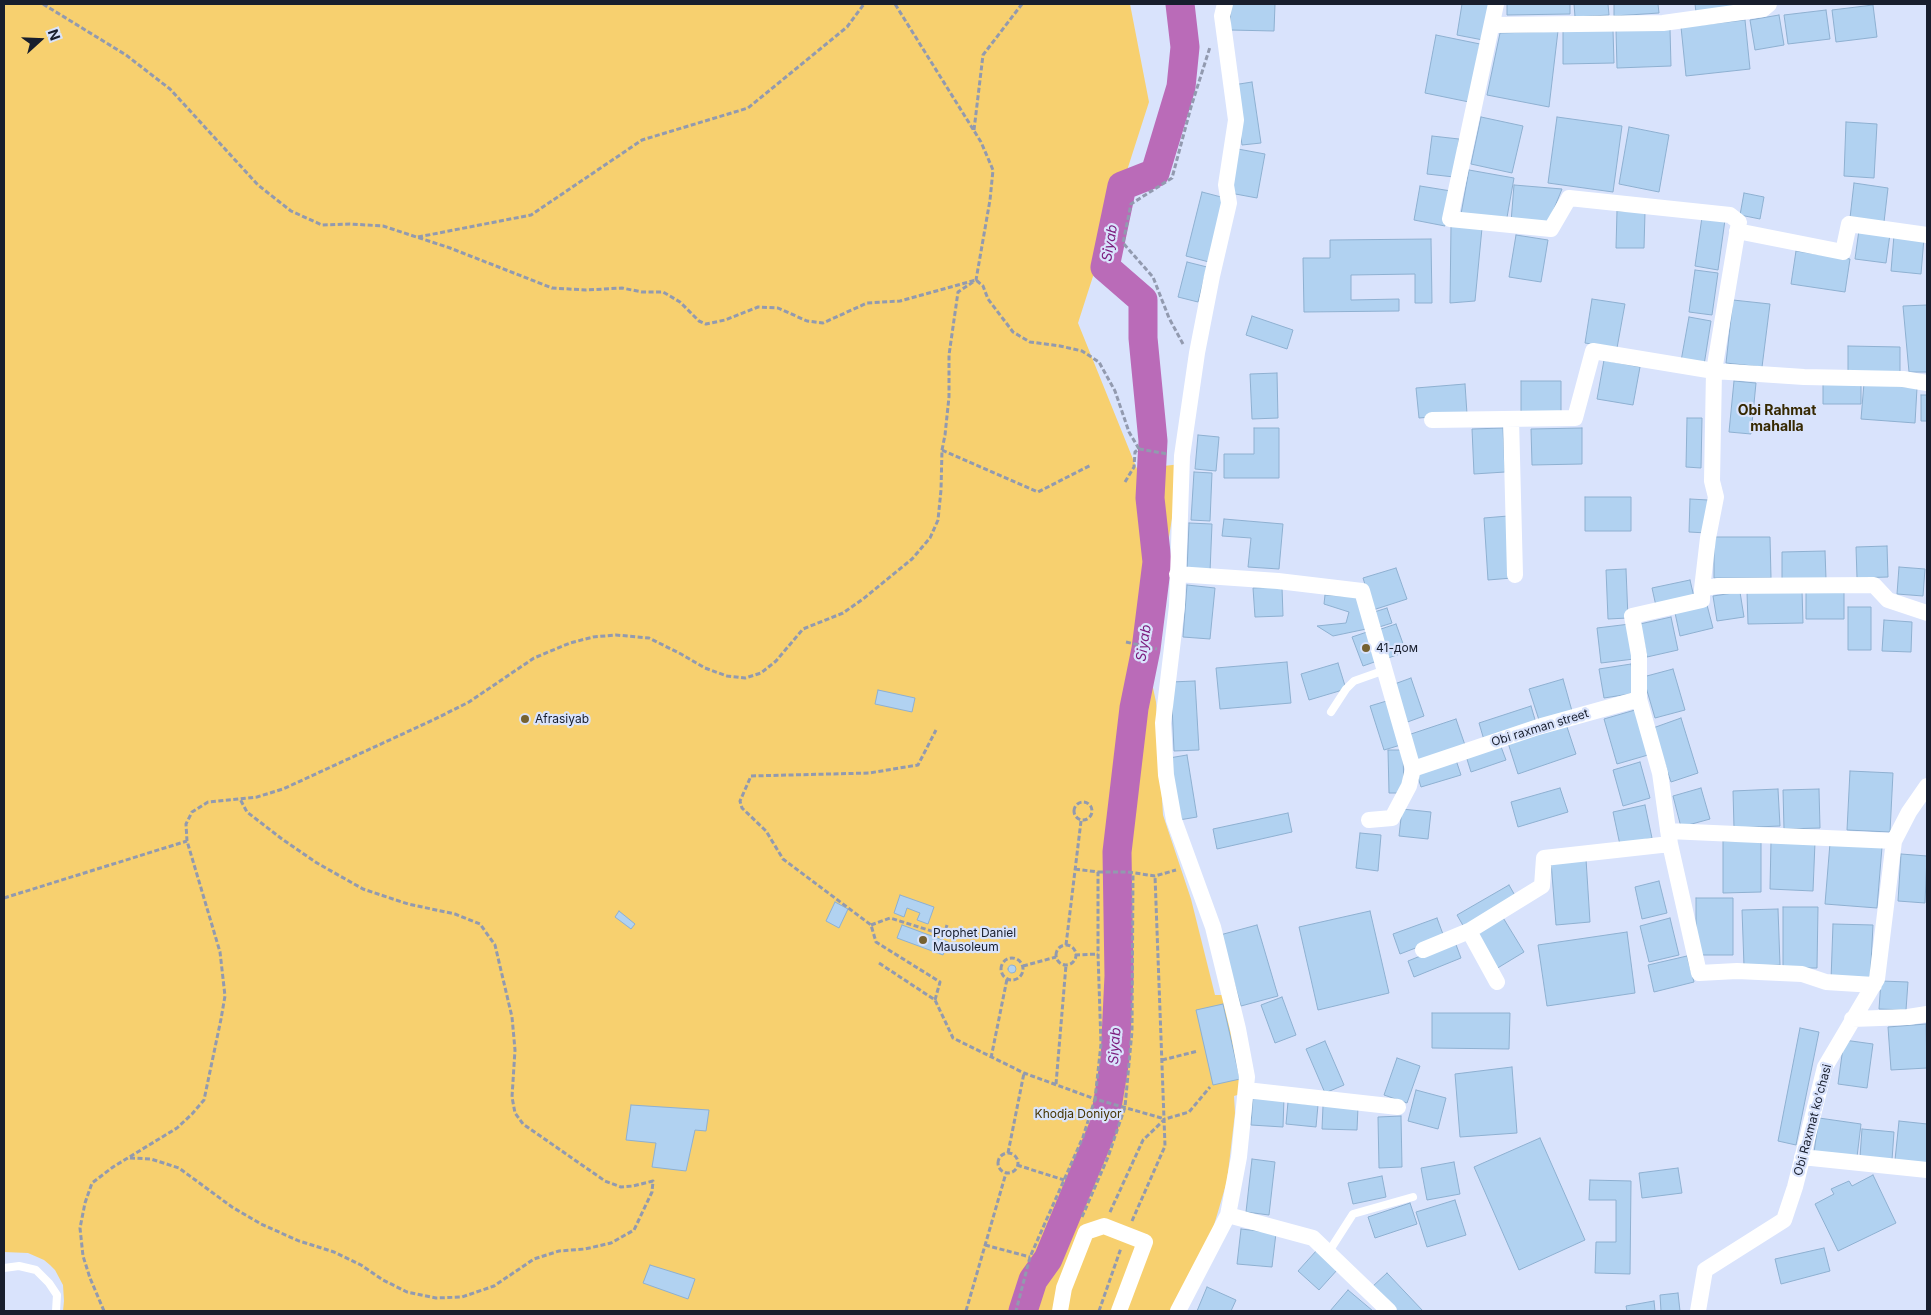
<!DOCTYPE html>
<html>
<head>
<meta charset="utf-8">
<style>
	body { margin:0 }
	#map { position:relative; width:1931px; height:1315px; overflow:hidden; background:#d9e3fc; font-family:Inter,sans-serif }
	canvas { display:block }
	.frame { position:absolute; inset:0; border:5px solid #181e2d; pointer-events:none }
	.north { position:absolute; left:15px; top:15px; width:50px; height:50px; -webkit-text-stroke:4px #d9e3fc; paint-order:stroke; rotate:70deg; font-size:14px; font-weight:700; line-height:20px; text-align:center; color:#181e2d }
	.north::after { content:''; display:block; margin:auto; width:18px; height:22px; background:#181e2d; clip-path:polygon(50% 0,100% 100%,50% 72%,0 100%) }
</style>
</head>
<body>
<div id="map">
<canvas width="1931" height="1315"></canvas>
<div class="frame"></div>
<div class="north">N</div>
</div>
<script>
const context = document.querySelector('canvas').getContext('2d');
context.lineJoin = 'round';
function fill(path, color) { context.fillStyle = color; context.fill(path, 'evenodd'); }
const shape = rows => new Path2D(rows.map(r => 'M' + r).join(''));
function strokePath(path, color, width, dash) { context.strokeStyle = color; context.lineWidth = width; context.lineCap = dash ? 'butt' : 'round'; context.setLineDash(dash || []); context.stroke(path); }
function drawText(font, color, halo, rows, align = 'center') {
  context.font = font + ' Inter,sans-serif'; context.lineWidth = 4.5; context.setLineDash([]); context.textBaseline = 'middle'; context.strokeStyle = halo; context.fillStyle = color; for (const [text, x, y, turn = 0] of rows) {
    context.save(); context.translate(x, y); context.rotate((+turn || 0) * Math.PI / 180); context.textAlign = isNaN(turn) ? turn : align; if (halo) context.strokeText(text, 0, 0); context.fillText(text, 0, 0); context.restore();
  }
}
fill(shape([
	[4,4,1130,4,1149,102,1078,323,1137,469,1181,464,1148,664,1156,702,1163,815,1191,899,1215,995,1223,995,1244,1093,1234,1096,1235,1113,1227,1181,1212,1232,1179,1311,63,1311,64,1301,63,1285,55,1270,50,1265,44,1260,28,1253,4,1252]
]), '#f7d06f');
strokePath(shape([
	[1023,1311,1033,1280,1048,1259,1104,1125,1115,1059,1119,976,1117,852,1134,708,1146,649,1157,562,1150,498,1153,441,1143,338,1143,300,1105,267,1122,186,1155,173,1181,87,1185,47,1180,4]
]), '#ba6bb8', 29);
const building = shape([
	[1231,4,1275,4,1274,31,1230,30,1231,4],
	[1462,4,1490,4,1483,40,1457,35,1462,4],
	[1507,4,1570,4,1570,14,1507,15,1507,4],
	[1574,4,1608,4,1609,15,1575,17,1574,4],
	[1614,4,1658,4,1659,13,1614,16,1614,4],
	[1695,4,1753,4,1696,12,1695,4],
	[1873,5,1877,37,1836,42,1832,10,1873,5],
	[1826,10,1830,39,1788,44,1784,15,1826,10],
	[1779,15,1784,45,1755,50,1750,20,1779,15],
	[1745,20,1750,69,1686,76,1681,27,1745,20],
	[1670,29,1671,66,1617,68,1616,30,1670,29],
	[1563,30,1613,30,1614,63,1563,64,1563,30],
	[1558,31,1549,107,1487,95,1500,33,1558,31],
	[1436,35,1480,44,1469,102,1425,93,1436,35],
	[1252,82,1261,143,1242,145,1233,85,1252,82],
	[1481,117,1523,126,1512,173,1471,164,1481,117],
	[1557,117,1622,126,1613,192,1548,183,1557,117],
	[1846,122,1877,124,1874,178,1844,176,1846,122],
	[1629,127,1669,135,1659,192,1619,184,1629,127],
	[1432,136,1459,139,1454,177,1427,174,1432,136],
	[1238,149,1265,154,1257,198,1230,193,1238,149],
	[1469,170,1514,178,1506,223,1461,214,1469,170],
	[1854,183,1888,188,1884,222,1850,218,1854,183],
	[1514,185,1562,189,1547,226,1511,222,1514,185],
	[1420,186,1451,191,1445,226,1414,220,1420,186],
	[1202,192,1225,198,1209,262,1186,256,1202,192],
	[1744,193,1764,197,1760,219,1740,215,1744,193],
	[1617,211,1645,212,1644,248,1616,248,1617,211],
	[1702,217,1725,220,1718,270,1695,266,1702,217],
	[1451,226,1482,228,1475,301,1450,303,1451,226],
	[1859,230,1890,234,1886,263,1855,259,1859,230],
	[1516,235,1548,240,1541,282,1509,277,1516,235],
	[1894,235,1924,238,1921,274,1891,271,1894,235],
	[1431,239,1432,303,1415,303,1415,274,1351,275,1351,300,1399,299,1399,311,1304,312,1303,258,1330,258,1330,240,1431,239],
	[1796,251,1850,259,1845,292,1791,284,1796,251],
	[1187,262,1207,267,1198,302,1178,297,1187,262],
	[1695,270,1718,273,1712,315,1689,312,1695,270],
	[1592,299,1625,304,1617,348,1585,343,1592,299],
	[1733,300,1770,304,1762,367,1726,363,1733,300],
	[1927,305,1927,372,1909,372,1903,306,1927,305],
	[1252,316,1293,330,1287,349,1246,335,1252,316],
	[1689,317,1711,321,1704,365,1681,361,1689,317],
	[1848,346,1900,347,1900,373,1848,372,1848,346],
	[1604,360,1640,367,1633,405,1597,399,1604,360],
	[1277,373,1278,418,1252,419,1250,374,1277,373],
	[1521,381,1561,381,1561,414,1521,414,1521,381],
	[1734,381,1756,383,1751,434,1729,432,1734,381],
	[1823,383,1861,383,1861,404,1823,404,1823,383],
	[1864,383,1917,388,1915,423,1861,419,1864,383],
	[1465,384,1467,414,1419,418,1416,388,1465,384],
	[1921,395,1927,395,1927,421,1921,421,1921,395],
	[1687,418,1702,418,1701,468,1686,467,1687,418],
	[1254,428,1279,428,1279,478,1224,478,1224,454,1254,454,1254,428],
	[1503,428,1505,472,1474,474,1472,429,1503,428],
	[1582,428,1582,464,1532,465,1531,429,1582,428],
	[1198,435,1219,437,1216,471,1195,469,1198,435],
	[1194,472,1212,473,1210,521,1191,520,1194,472],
	[1585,497,1631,497,1631,531,1585,531,1585,497],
	[1690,499,1708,500,1707,533,1689,532,1690,499],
	[1508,516,1512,578,1488,580,1484,518,1508,516],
	[1224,519,1283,524,1279,569,1248,567,1251,538,1222,536,1224,519],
	[1189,523,1212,524,1210,572,1187,571,1189,523],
	[1714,537,1770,537,1771,578,1714,578,1714,537],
	[1887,546,1888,577,1857,578,1856,547,1887,546],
	[1825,551,1826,579,1782,580,1782,552,1825,551],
	[1899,567,1925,569,1923,596,1897,594,1899,567],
	[1396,568,1407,599,1373,610,1363,578,1396,568],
	[1626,569,1628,618,1608,619,1606,570,1626,569],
	[1690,580,1694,597,1656,606,1652,588,1690,580],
	[1187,585,1215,588,1210,639,1183,637,1187,585],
	[1282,587,1283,616,1255,617,1253,588,1282,587],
	[1844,589,1844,619,1806,619,1806,590,1844,589],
	[1802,590,1803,623,1748,624,1747,592,1802,590],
	[1740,592,1744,617,1717,621,1713,596,1740,592],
	[1325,595,1360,597,1371,628,1333,636,1317,626,1346,623,1349,612,1324,604,1325,595],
	[1707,605,1713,628,1680,636,1675,613,1707,605],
	[1848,607,1871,607,1871,650,1848,650,1848,607],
	[1387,608,1392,623,1376,628,1371,613,1387,608],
	[1671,617,1678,650,1647,657,1640,624,1671,617],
	[1884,620,1912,622,1911,652,1882,651,1884,620],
	[1396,624,1406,652,1385,659,1375,631,1396,624],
	[1630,624,1634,659,1601,663,1597,628,1630,624],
	[1370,631,1380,660,1363,666,1352,637,1370,631],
	[1287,662,1291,703,1220,709,1216,668,1287,662],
	[1338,663,1346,689,1309,700,1301,674,1338,663],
	[1631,664,1636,693,1604,698,1599,669,1631,664],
	[1673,669,1685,710,1655,718,1643,677,1673,669],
	[1411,678,1424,716,1402,724,1389,686,1411,678],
	[1563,679,1572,711,1539,720,1529,689,1563,679],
	[1195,681,1199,750,1174,751,1171,682,1195,681],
	[878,690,915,698,912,712,875,704,878,690],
	[1390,700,1404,744,1384,750,1370,706,1390,700],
	[1531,706,1536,723,1484,740,1479,723,1531,706],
	[1635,710,1648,755,1617,764,1604,719,1635,710],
	[1681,718,1698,773,1671,782,1653,728,1681,718],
	[1456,719,1466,748,1415,765,1405,736,1456,719],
	[1566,724,1576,754,1518,774,1508,743,1566,724],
	[1500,744,1506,760,1471,772,1466,756,1500,744],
	[1388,750,1403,750,1404,793,1389,793,1388,750],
	[1187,755,1197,817,1179,820,1169,758,1187,755],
	[1456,760,1461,775,1421,787,1416,771,1456,760],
	[1640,762,1650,798,1623,806,1613,770,1640,762],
	[1850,771,1893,773,1890,832,1847,830,1850,771],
	[1560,788,1568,812,1518,827,1511,802,1560,788],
	[1701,788,1710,819,1681,827,1673,796,1701,788],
	[1778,789,1780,826,1734,828,1733,791,1778,789],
	[1819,789,1820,828,1784,829,1783,790,1819,789],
	[1645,805,1652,838,1620,845,1613,812,1645,805],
	[1402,809,1431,812,1428,839,1399,836,1402,809],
	[1288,813,1292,832,1217,849,1213,829,1288,813],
	[1360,833,1381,835,1378,871,1356,868,1360,833],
	[1723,841,1761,841,1761,892,1723,893,1723,841],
	[1771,841,1815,842,1813,891,1770,889,1771,841],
	[1830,843,1882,847,1877,908,1825,904,1830,843],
	[1901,854,1927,856,1925,903,1898,901,1901,854],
	[1586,859,1590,922,1556,925,1551,862,1586,859],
	[1659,881,1667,913,1642,919,1635,887,1659,881],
	[1509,885,1517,899,1465,929,1457,915,1509,885],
	[900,895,934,907,928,924,917,920,920,913,907,908,904,917,894,913,900,895],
	[1696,898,1733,898,1733,955,1696,955,1696,898],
	[835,902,848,909,839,928,826,921,835,902],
	[1783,907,1818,907,1817,968,1783,968,1783,907],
	[1778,909,1780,965,1744,966,1742,910,1778,909],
	[619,911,635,924,631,929,615,917,619,911],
	[1370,911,1389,993,1318,1010,1299,927,1370,911],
	[1502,916,1524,952,1496,969,1474,934,1502,916],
	[1437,918,1444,937,1400,954,1393,934,1437,918],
	[1670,918,1679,955,1649,962,1640,926,1670,918],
	[1833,924,1873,925,1870,982,1831,980,1833,924],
	[902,925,948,942,943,955,897,938,902,925],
	[1257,925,1278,996,1241,1006,1220,935,1257,925],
	[1627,932,1635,993,1547,1006,1538,945,1627,932],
	[1455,942,1461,958,1414,977,1408,961,1455,942],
	[1687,956,1694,982,1654,992,1648,965,1687,956],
	'1008 969a4 4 0 1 1 8 0a4 4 0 1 1-8 0Z',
	[1881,981,1908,982,1906,1010,1879,1009,1881,981],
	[1282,997,1296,1035,1275,1043,1261,1005,1282,997],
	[1223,1004,1240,1079,1213,1085,1196,1010,1223,1004],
	[1432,1013,1510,1013,1509,1049,1432,1048,1432,1013],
	[1926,1024,1927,1068,1891,1070,1888,1027,1926,1024],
	[1800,1028,1819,1032,1796,1145,1778,1141,1800,1028],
	[1844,1040,1873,1044,1867,1088,1838,1084,1844,1040],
	[1325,1041,1344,1085,1325,1093,1306,1049,1325,1041],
	[1397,1058,1420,1066,1407,1103,1384,1095,1397,1058],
	[1512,1067,1517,1133,1460,1137,1455,1074,1512,1067],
	[1416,1090,1446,1098,1438,1129,1408,1121,1416,1090],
	[1253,1096,1284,1098,1283,1127,1251,1125,1253,1096],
	[1288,1102,1318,1105,1316,1127,1286,1124,1288,1102],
	[631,1105,709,1110,706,1131,695,1130,686,1171,652,1167,656,1143,626,1140,631,1105],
	[1323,1106,1358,1107,1357,1130,1322,1129,1323,1106],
	[1401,1116,1402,1167,1379,1168,1378,1117,1401,1116],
	[1819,1118,1861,1124,1857,1157,1814,1152,1819,1118],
	[1899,1121,1927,1124,1927,1164,1895,1160,1899,1121],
	[1862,1129,1894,1132,1892,1160,1860,1157,1862,1129],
	[1540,1138,1585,1240,1519,1270,1474,1167,1540,1138],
	[1252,1159,1275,1162,1269,1215,1246,1212,1252,1159],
	[1454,1162,1460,1194,1427,1200,1421,1168,1454,1162],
	[1678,1168,1682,1193,1642,1198,1639,1173,1678,1168],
	[1873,1175,1896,1223,1838,1251,1815,1204,1834,1194,1831,1189,1849,1181,1852,1186,1873,1175],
	[1382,1176,1386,1197,1353,1204,1348,1183,1382,1176],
	[1590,1180,1631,1181,1630,1274,1595,1273,1596,1242,1616,1242,1616,1200,1589,1200,1590,1180],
	[1455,1200,1466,1235,1427,1247,1416,1212,1455,1200],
	[1410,1203,1417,1224,1375,1238,1368,1217,1410,1203],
	[1241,1229,1276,1233,1272,1267,1237,1264,1241,1229],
	[1824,1248,1830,1271,1781,1284,1775,1259,1824,1248],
	[1317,1250,1338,1269,1319,1290,1298,1271,1317,1250],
	[650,1265,695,1279,688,1299,643,1283,650,1265],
	[1387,1273,1423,1311,1395,1311,1372,1287,1387,1273],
	[1207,1287,1236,1300,1231,1311,1197,1311,1207,1287],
	[1348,1290,1373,1311,1330,1311,1348,1290],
	[1678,1293,1680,1311,1661,1311,1660,1295,1678,1293],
	[1654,1301,1655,1311,1627,1311,1626,1306,1654,1301]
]);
fill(building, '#b1d2f1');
strokePath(building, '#8eb0d1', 1);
strokePath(shape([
	[43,4,126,55,170,89,258,185,291,211,322,225,350,224,383,226,450,248,552,288,586,290,622,288,642,292,663,292,680,302,699,321,706,324,725,320,758,307,778,308,807,321,823,323,867,303,900,301,976,280,983,286,988,299,1013,332,1030,342,1060,346,1082,351,1099,362,1115,391,1129,432,1139,449],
	[974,130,983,55,1022,4],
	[418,237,531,215,642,140,748,108,847,27,864,4],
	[1183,344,1169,318,1153,277,1123,243,1131,204,1172,178,1191,107,1210,47],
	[1139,449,1168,454],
	[942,450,1038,492,1091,465],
	[1125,482,1134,467,1135,452,1139,449],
	[1126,642,1157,649],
	'1074 811a9 9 0 1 1 18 0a9 9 0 1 1-18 0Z',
	[1075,869,1098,872,1098,954,1101,1044,1095,1099,1165,1119],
	[1098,872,1128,872,1155,876,1176,870],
	[4,898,187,841],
	[871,925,890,918,944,935,947,925],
	[1066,945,1081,821],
	'1056 955a10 10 0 1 1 20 0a10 10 0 1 1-20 0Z',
	[1075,955,1098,954],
	'1001 969a11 11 0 1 1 22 0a11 11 0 1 1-22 0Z',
	[879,963,935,1000,953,1038,1024,1073,1095,1099,1083,1137,1030,1257,1016,1311],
	[1023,966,1056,957],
	[935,1000,940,982,876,942,871,925,783,859,766,831,742,808,740,801,751,776,869,773,918,765,936,730],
	[991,1058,1007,979],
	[1162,1060,1198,1051],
	[1056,1084,1066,965],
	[1008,1153,1024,1073],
	'998 1163a10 10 0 1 1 20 0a10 10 0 1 1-20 0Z',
	[130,1158,151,1159,179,1168,232,1207,261,1224,299,1241,334,1252,361,1265,383,1280,407,1292,436,1298,462,1297,494,1286,534,1259,559,1251,585,1249,611,1243,634,1230,652,1192,653,1181,633,1186,621,1187,605,1181,523,1124,515,1113,512,1097,515,1050,512,1017,495,945,480,924,455,914,408,904,363,889,317,863,282,839,247,812,240,799],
	[1017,1165,1064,1180],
	[1110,1212,1143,1140,1165,1119,1189,1112,1210,1087],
	[1082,1217,1108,1157,1125,1107,1132,1031,1133,873],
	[1132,1221,1165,1146,1155,876],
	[985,1245,1030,1257],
	[104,1311,90,1278,83,1256,80,1228,85,1203,92,1183,113,1167,177,1128,192,1114,204,1100,221,1019,225,996,220,952,187,841,186,824,192,812,208,802,257,797,283,789,433,720,469,702,534,658,570,643,593,637,616,635,649,638,681,654,705,668,727,676,745,678,761,673,776,661,803,629,843,613,863,599,912,559,930,538,938,520,941,490,942,450,945,435,949,397,949,355,958,292,976,280,990,200,993,170,981,142,895,4],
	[966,1311,1006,1173],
	[1099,1311,1121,1248]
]), '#929aaf', 3, [5, 2.5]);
strokePath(shape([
	[1331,712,1346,689,1354,681,1385,670],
	[1328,1253,1353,1214,1413,1197],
	[4,1268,19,1266,36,1270,49,1283,57,1295,56,1311]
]), '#fff', 8);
strokePath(shape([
	[1496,4,1450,219,1551,229,1569,198,1730,215,1739,222,1714,371,1712,481,1716,497,1708,538,1702,589],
	[1493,25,1663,23,1763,9,1769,4],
	[1737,231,1843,252,1849,224,1927,235],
	[1511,419,1515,575],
	[1432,420,1575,418,1593,351,1714,371,1804,377,1903,379,1927,383],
	[1177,574,1278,581,1362,591,1413,769,1538,727,1639,699,1639,655,1632,616,1702,600,1702,589,1717,586,1874,585,1888,600,1927,613],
	[1639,699,1660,773,1670,844,1699,973,1737,971,1802,974,1826,982,1874,985],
	[1369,820,1392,818,1409,786,1413,769],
	[1668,831,1894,841],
	[1469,931,1497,982],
	[1423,950,1469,931,1542,886,1544,858,1670,844],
	[1852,1019,1908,1017,1927,1014],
	[1246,1090,1398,1107],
	[1802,1157,1927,1170],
	[1228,1215,1313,1238,1389,1311],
	[1060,1311,1064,1288,1086,1232,1104,1226,1145,1242,1119,1311],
	[1178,1311,1228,1215,1239,1157,1247,1077,1238,1029,1213,927,1174,820,1166,775,1163,723,1177,606,1182,456,1197,353,1212,276,1229,203,1226,185,1236,120,1222,16,1225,4],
	[1698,1311,1705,1270,1784,1220,1795,1187,1825,1067,1877,979,1894,841,1909,812,1927,786]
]), '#fff', 16);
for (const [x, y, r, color] of [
	[1366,648,5,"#766231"],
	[525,719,5,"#766231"],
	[923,940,5,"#766231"]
]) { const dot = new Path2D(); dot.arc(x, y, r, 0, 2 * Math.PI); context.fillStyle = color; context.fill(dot); strokePath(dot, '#d9e3fc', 2); }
drawText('12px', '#181e2d', '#d9e3fc', [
	["41-дом",1376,648],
	["Afrasiyab",535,719],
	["Prophet Daniel",933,933],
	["Mausoleum",933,947]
], 'left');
drawText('12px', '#181e2d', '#d9e3fc', [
	["Obi raxman street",1540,728,-17],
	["Obi Raxmat ko'chasi",1813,1120,-75]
]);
drawText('12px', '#453400', '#d9e3fc', [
	["Khodja Doniyor",1078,1114]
]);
drawText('italic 14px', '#7b1a7c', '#d9e3fc', [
	["Siyab",1110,243,-80],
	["Siyab",1144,643,-81],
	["Siyab",1115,1046,-86]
]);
drawText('bold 14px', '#362800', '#d9e3fc', [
	["Obi Rahmat",1777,411],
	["mahalla",1777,427]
]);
</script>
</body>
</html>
